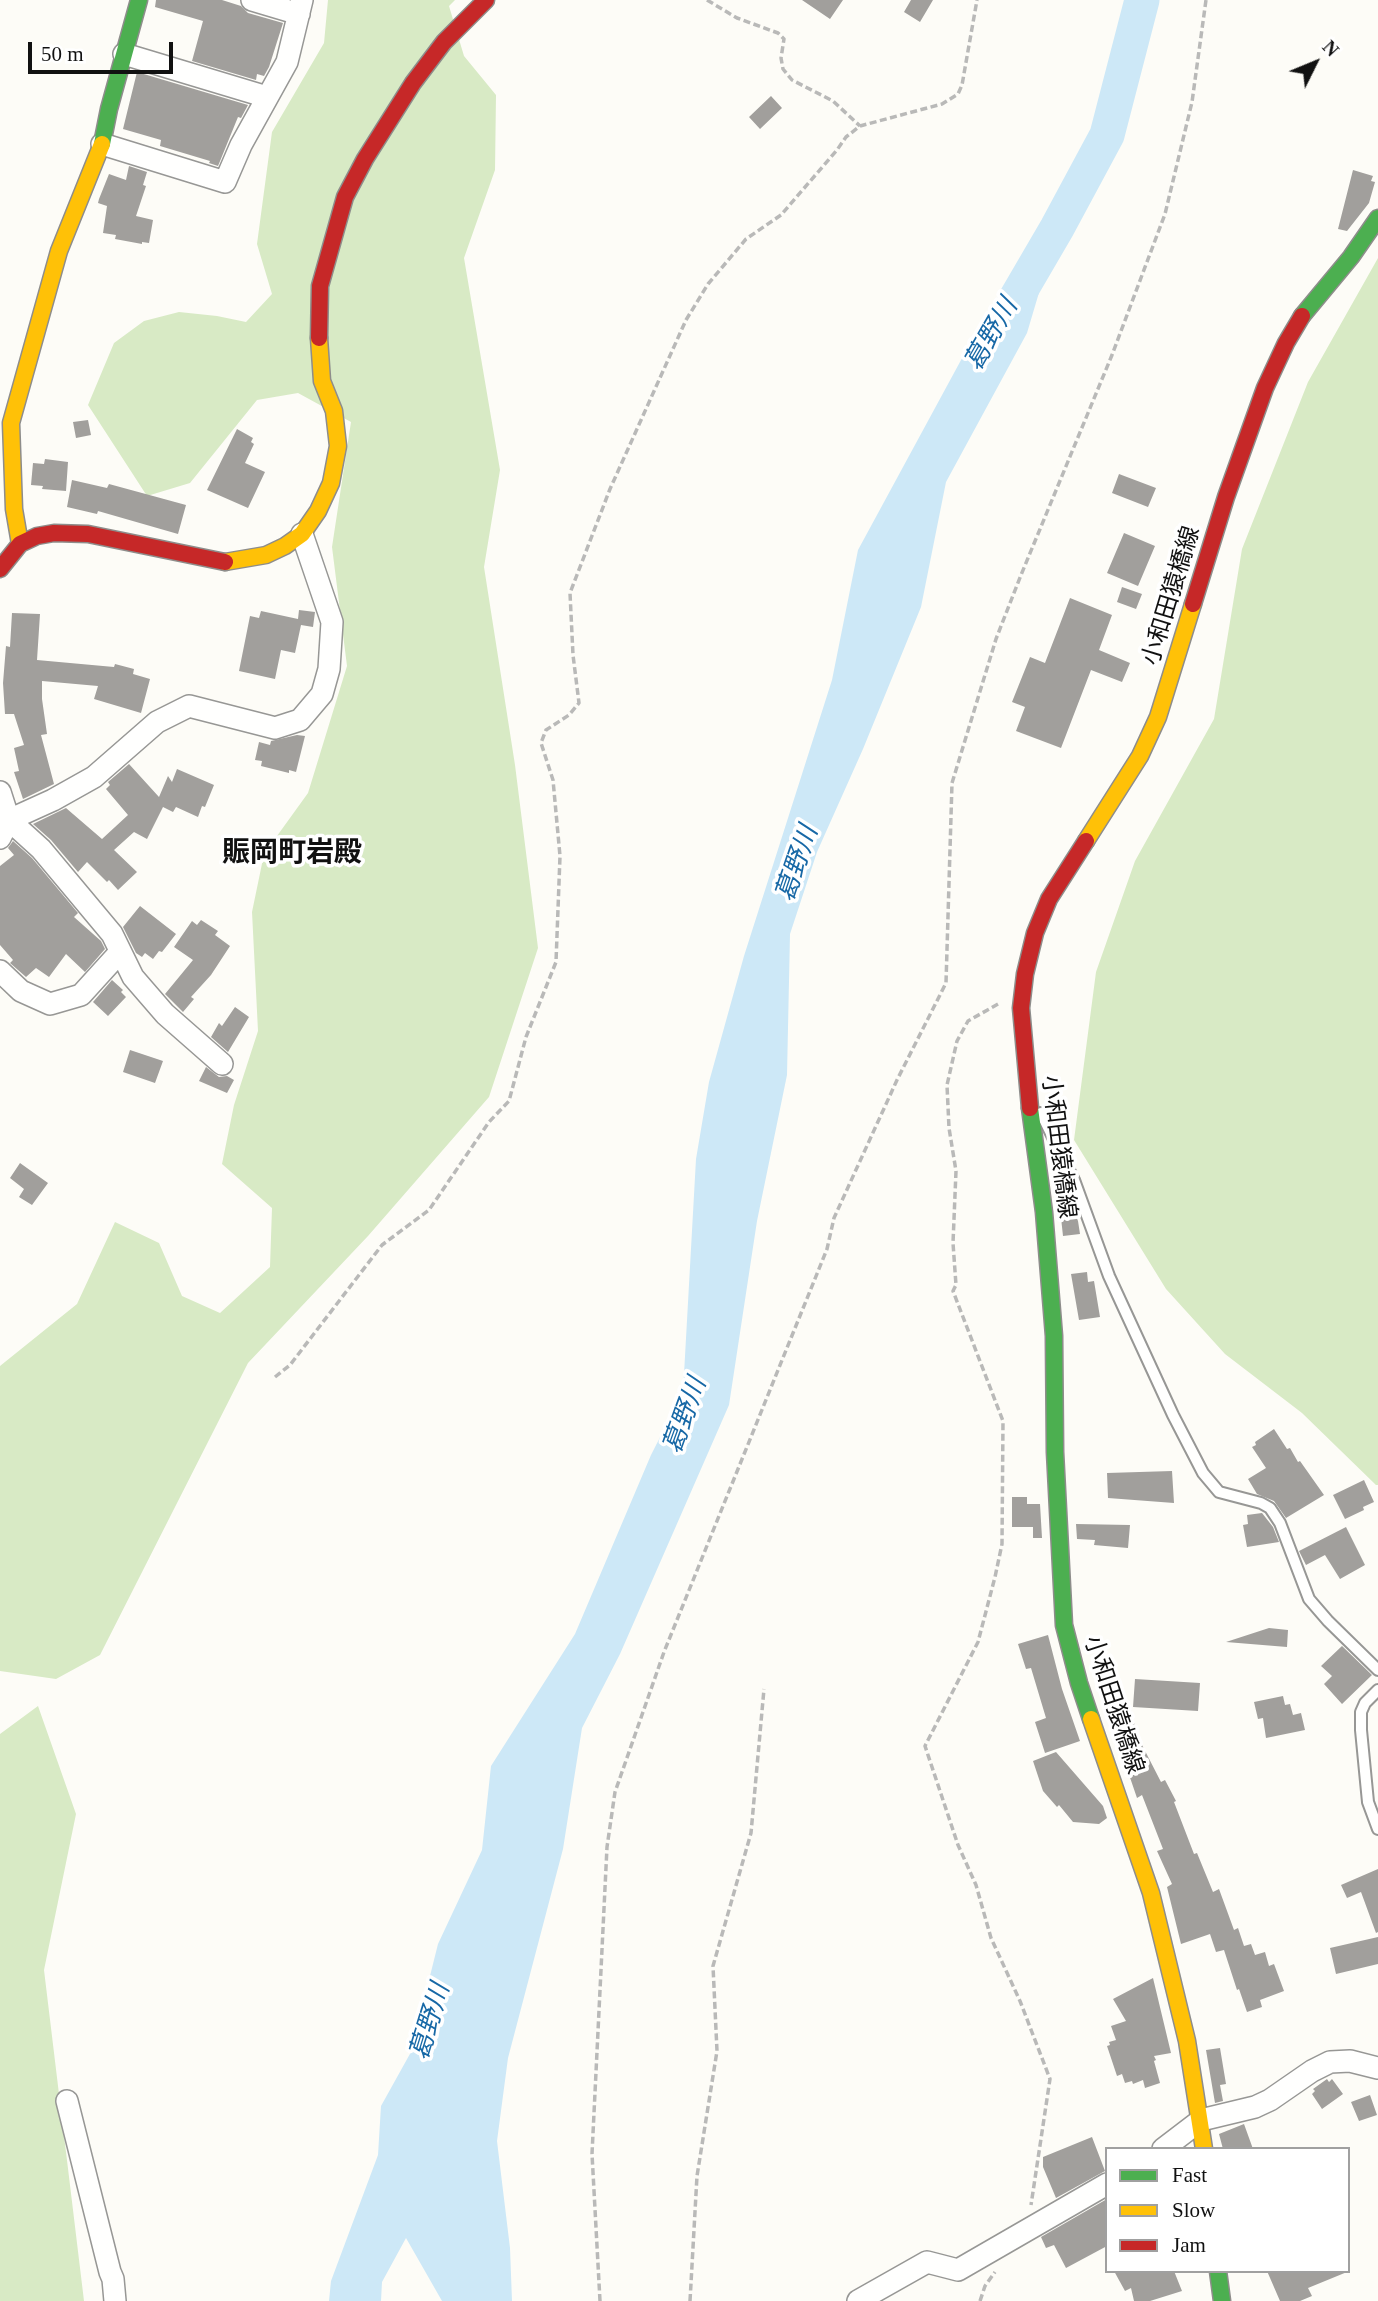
<!DOCTYPE html>
<html>
<head>
<meta charset="utf-8">
<style>
	body { margin:0 }
	#map { position:relative; width:1378px; height:2301px; overflow:hidden; background:#fdfcf7; font-family:"Times New Roman",serif }
	canvas { display:block }
	.legend { position:absolute; left:1105px; top:2147px; width:245px; height:126px; box-sizing:border-box; background:#fff; border:2px solid #a0a0a0; margin:0; padding:9px 12px; list-style:none; font-size:21px; color:#111 }
	.legend li { display:flex; align-items:center; gap:14px; height:35px }
	.legend b { width:35px; border:2px solid #a0a0a0 }
	.north { position:absolute; left:1280px; top:28px; width:70px; height:70px; -webkit-text-stroke:5px #fff; paint-order:stroke; rotate:47deg; font-size:19px; font-weight:700; line-height:28px; text-align:center; color:#111 }
	.north::after { content:''; display:block; margin:auto; width:24px; height:32px; background:#111; clip-path:polygon(50% 0,100% 100%,50% 72%,0 100%) }
	.scale { position:absolute; left:28px; top:42px; width:145px; height:32px; box-sizing:border-box; border:4px solid #111; border-top:0; padding-left:9px; font-size:21px; line-height:24px; white-space:nowrap; color:#111; -webkit-text-stroke:5px #fff; paint-order:stroke }
</style>
</head>
<body>
<div id="map">
<canvas width="1378" height="2301"></canvas>
<ul class="legend">
<li><b style="height:9px;background:#4caf50"></b>Fast</li>
<li><b style="height:9px;background:#ffc107"></b>Slow</li>
<li><b style="height:9px;background:#c62828"></b>Jam</li>
</ul>
<div class="north">N</div>
<div class="scale">50 m</div>
</div>
<script>
const context = document.querySelector('canvas').getContext('2d');
context.lineJoin = 'round';
function fill(path, color) { context.fillStyle = color; context.fill(path, 'evenodd'); }
const shape = rows => new Path2D(rows.map(r => 'M' + r).join(''));
function strokePath(path, color, width, dash) { context.strokeStyle = color; context.lineWidth = width; context.lineCap = dash ? 'butt' : 'round'; context.setLineDash(dash || []); context.stroke(path); }
function drawText(font, color, halo, rows, align = 'center') {
  context.font = font + ' "Times New Roman","Noto Sans JP",serif'; context.lineWidth = 7; context.setLineDash([]); context.textBaseline = 'middle'; context.strokeStyle = halo; context.fillStyle = color; for (const [text, x, y, turn = 0] of rows) {
    context.save(); context.translate(x, y); context.rotate((+turn || 0) * Math.PI / 180); context.textAlign = isNaN(turn) ? turn : align; if (halo) context.strokeText(text, 0, 0); context.fillText(text, 0, 0); context.restore();
  }
}
fill(shape([
	[328,0,455,0,449,6,464,56,496,95,495,170,464,258,500,470,484,567,515,765,538,948,489,1097,368,1236,248,1363,100,1655,56,1679,0,1671,0,1366,77,1304,115,1222,159,1243,182,1296,220,1313,270,1267,272,1208,222,1164,234,1105,258,1031,252,912,264,854,308,793,347,666,332,547,351,422,298,393,257,400,190,483,147,496,88,405,114,343,144,321,179,312,217,316,246,322,272,294,257,244,272,132,324,43],
	[1378,258,1378,1485,1376,1485,1302,1413,1225,1354,1166,1289,1074,1140,1096,972,1135,861,1214,719,1242,549,1308,382],
	[38,1706,76,1814,44,1970,84,2301,0,2301,0,1734]
]), '#d8eac5');
fill(shape([
	[1036,255,1046,269,1027,333,946,482,921,607,863,749,817,852,790,934,787,1075,757,1221,729,1405,620,1654,582,1728,563,1849,508,2058,497,2141,510,2248,512,2301,442,2301,406,2238,382,2282,381,2301,329,2301,331,2281,378,2155,381,2106,411,2052,438,1944,482,1850,491,1766,575,1634,651,1455,683,1392,696,1159,709,1082,744,956,832,680,858,550,967,349,1005,300,1028,258]
]), '#cde8f7');
strokePath(shape([
	[1015,300,1057,228,1107,135,1142,0]
]), '#cde8f7', 35);
fill(shape([
	[156,0,222,0,241,6,248,13,283,23,269,67,264,76,257,74,256,80,192,61,203,21,155,7],
	[802,0,843,0,830,19],
	[911,0,933,0,920,22,904,12],
	[137,72,248,105,241,118,238,117,218,166,209,163,210,161,160,146,161,140,123,129],
	[771,96,782,108,760,129,749,117],
	[129,166,147,172,143,185,146,186,136,216,153,220,149,243,142,242,142,244,115,239,116,235,103,233,107,206,98,203,99,199,109,174,126,180],
	[1353,170,1373,176,1371,181,1375,182,1369,203,1347,231,1338,229],
	[88,420,91,435,76,438,73,422],
	[237,429,253,438,251,442,254,444,245,463,265,472,248,508,207,490],
	[45,459,68,462,66,491,42,489,43,486,31,485,33,463,44,464],
	[1119,474,1156,488,1148,507,1112,493],
	[72,480,107,488,109,484,186,505,178,534,98,511,97,514,67,507],
	[1124,533,1155,546,1138,586,1107,573],
	[1122,587,1142,594,1136,609,1117,602],
	[1070,598,1112,615,1099,650,1130,663,1122,682,1091,670,1061,748,1016,731,1025,707,1012,702,1030,657,1045,663],
	[299,610,315,612,313,627,301,625,295,653,281,650,275,679,239,671,250,616,259,618,261,611,298,619],
	[12,613,40,614,37,660,114,667,115,664,134,669,133,674,150,679,141,713,94,699,98,686,42,681,42,699,47,734,41,735,54,784,23,799,14,772,19,771,14,748,24,745,14,714,5,714,3,683,6,646,10,647],
	[297,735,305,736,296,772,289,770,289,773,261,766,262,761,255,760,259,742,270,745,271,741],
	[129,764,159,797,168,776,172,782,177,769,214,785,205,807,202,806,198,817,176,807,173,812,163,807,147,839,134,832,114,850,137,872,118,890,109,880,107,882,87,862,78,872,51,840,33,824,66,808,102,839,128,815,106,789,110,785,108,782],
	[13,841,32,858,78,913,74,917,101,941,105,949,85,972,66,954,49,977,36,968,26,977,10,963,13,960,0,945,0,866,14,855,8,848],
	[140,906,176,934,162,952,159,951,153,959,145,953,142,957,136,953,123,927],
	[201,920,218,931,215,935,230,946,211,975,191,997,194,999,183,1012,165,994,193,960,174,947,192,921,197,925],
	[112,980,123,990,121,992,126,997,108,1016,93,1002],
	[235,1007,249,1017,228,1052,211,1037,219,1023,222,1026],
	[130,1050,163,1061,155,1083,123,1072],
	[206,1067,219,1077,227,1076,234,1080,227,1093,199,1081],
	[20,1163,48,1183,32,1205,19,1197,24,1189,10,1178],
	[1055,1163,1078,1221,1080,1234,1063,1236],
	[1087,1272,1088,1282,1094,1281,1100,1317,1079,1320,1071,1274],
	[1274,1429,1287,1449,1290,1448,1298,1462,1300,1461,1324,1495,1286,1518,1274,1501,1257,1494,1248,1479,1266,1468,1252,1447,1256,1445,1255,1442],
	[1172,1471,1174,1503,1108,1498,1107,1473],
	[1364,1480,1374,1502,1363,1507,1364,1510,1345,1519,1333,1495],
	[1012,1497,1027,1497,1027,1504,1040,1504,1042,1538,1033,1538,1033,1527,1012,1527],
	[1262,1513,1273,1527,1279,1542,1247,1547,1243,1525,1248,1524,1247,1515],
	[1076,1524,1130,1525,1128,1548,1094,1545,1095,1540,1077,1539],
	[1346,1527,1365,1565,1340,1579,1325,1555,1306,1565,1299,1551],
	[1269,1628,1288,1630,1287,1647,1226,1642],
	[1048,1635,1062,1689,1080,1741,1045,1753,1035,1722,1046,1718,1031,1668,1026,1669,1018,1644],
	[1342,1646,1372,1675,1342,1704,1324,1684,1332,1676,1321,1666],
	[1135,1679,1200,1683,1198,1711,1133,1707],
	[1283,1696,1285,1705,1290,1704,1293,1715,1301,1713,1305,1730,1266,1738,1263,1718,1258,1719,1254,1702],
	[1131,1711,1140,1746,1142,1745,1161,1782,1165,1780,1176,1801,1174,1802,1194,1854,1197,1853,1213,1892,1219,1889,1234,1930,1238,1928,1244,1946,1251,1944,1255,1955,1265,1952,1269,1966,1274,1964,1284,1991,1260,2000,1262,2007,1247,2012,1239,1989,1237,1990,1224,1950,1216,1952,1210,1934,1181,1944,1167,1887,1172,1884,1157,1851,1163,1849,1142,1795,1137,1798,1109,1716],
	[1056,1752,1103,1806,1107,1818,1099,1824,1073,1822,1059,1805,1057,1807,1043,1791,1033,1761],
	[1378,1869,1378,1932,1376,1933,1361,1892,1347,1898,1341,1885],
	[1378,1937,1378,1964,1336,1974,1330,1948],
	[1153,1978,1171,2053,1154,2056,1156,2060,1154,2061,1160,2083,1145,2088,1143,2080,1133,2084,1132,2081,1125,2083,1122,2074,1117,2076,1107,2046,1110,2045,1109,2042,1116,2040,1111,2026,1126,2021,1113,1999],
	[1220,2048,1226,2084,1220,2085,1223,2101,1215,2103,1206,2050],
	[1327,2079,1329,2082,1332,2079,1343,2094,1322,2109,1312,2094,1315,2091,1313,2089],
	[1370,2095,1377,2115,1359,2121,1351,2102],
	[1244,2124,1253,2149,1223,2149,1219,2134],
	[1092,2137,1105,2171,1056,2198,1043,2167,1043,2157],
	[1107,2199,1107,2246,1066,2268,1054,2245,1046,2248,1041,2237],
	[1114,2271,1174,2271,1182,2291,1150,2301,1134,2301,1131,2288,1125,2291],
	[1267,2271,1347,2271,1347,2272,1308,2288,1312,2296,1300,2301,1280,2301]
]), '#a19f9c');
const lane = shape([
	[1041,1113,1074,1180,1109,1276,1173,1415,1203,1473,1219,1492,1261,1503,1270,1508,1280,1523,1309,1599,1328,1621,1378,1670],
	[1378,1690,1365,1703,1361,1712,1361,1730,1368,1802,1378,1829]
]);
const street = shape([
	[252,0,299,14],
	[124,54,267,97],
	[102,144,225,182,241,145,287,62,302,0],
	[0,792,9,820,41,849,112,934,133,977,165,1014,222,1064],
	[0,838,9,820,53,800,94,777,157,722,189,706,275,728,300,720,322,694,329,669,332,622,302,534],
	[0,971,21,991,50,1004,81,995,120,952],
	[67,2101,110,2272,113,2279,115,2301],
	[1163,2149,1201,2120,1255,2107,1270,2100,1312,2071,1330,2062,1350,2061,1378,2068],
	[858,2301,927,2262,958,2270,1107,2184]
]);
const fast = shape([
	[102,144,109,109,139,0],
	[1302,316,1351,257,1378,218],
	[1030,1108,1044,1212,1054,1336,1055,1452,1064,1625,1079,1683,1091,1719],
	[1218,2271,1222,2301]
]);
const slow = shape([
	[20,544,14,509,11,423,59,251,102,144],
	[225,562,266,555,285,546,302,534,318,511,331,483,338,446,334,411,322,381,319,338],
	[1086,841,1140,756,1158,717,1193,604],
	[1091,1719,1151,1893,1187,2041,1204,2149]
]);
const jam = shape([
	[319,338,320,286,345,197,365,159,413,83,444,42,486,0],
	[0,569,20,544,37,536,54,533,88,534,225,562],
	[1193,604,1226,497,1265,388,1286,343,1302,316],
	[1030,1108,1021,1008,1025,974,1035,933,1049,899,1086,841]
]);
strokePath(lane, '#979795', 14);
strokePath(street, '#979795', 24);
strokePath(fast, '#8e8d8b', 19);
strokePath(slow, '#8e8d8b', 19);
strokePath(jam, '#8e8d8b', 19);
strokePath(shape([
	[707,0,737,18,778,33,784,39,781,58,783,69,792,80,833,101,860,126],
	[998,1004,968,1021,957,1041,947,1085,949,1128,956,1171,953,1243,956,1285,953,1291,1003,1421,1002,1544,995,1577,978,1642,925,1746,958,1845,976,1885,991,1938,1020,2001,1050,2079,1031,2205],
	[275,1377,290,1365,382,1245,429,1210,489,1122,509,1101,526,1037,556,962,560,856,553,780,541,743,546,730,569,715,579,703,573,655,570,593,610,489,686,320,708,284,746,239,781,215,837,150,846,137,860,126,942,104,958,94,962,85,977,0],
	[600,2301,592,2154,607,1847,615,1792,664,1652,827,1249,834,1218,897,1080,946,983,952,783,996,639,1021,575,1112,355,1165,214,1192,102,1206,0],
	[690,2301,697,2176,717,2051,713,1966,751,1833,764,1689],
	[980,2301,985,2286,995,2272]
]), '#b9b9b8', 3.5, [7, 3.5]);
strokePath(lane, '#fffffe', 10);
strokePath(street, '#fffffe', 21);
strokePath(fast, '#4caf50', 16);
strokePath(slow, '#ffc107', 16);
strokePath(jam, '#c62828', 16);
drawText('24px', '#111', '#fff', [
	["小和田猿橋線",1172,596,-73],
	["小和田猿橋線",1058,1147,83],
	["小和田猿橋線",1113,1705,72]
]);
drawText('italic 26px', '#1768a6', '#fff', [
	["葛野川",992,335,-60],
	["葛野川",798,864,-71],
	["葛野川",686,1416,-70],
	["葛野川",431,2022,-73]
]);
drawText('bold 28px', '#111', '#fff', [
	["賑岡町岩殿",292,854]
]);
</script>
</body>
</html>
